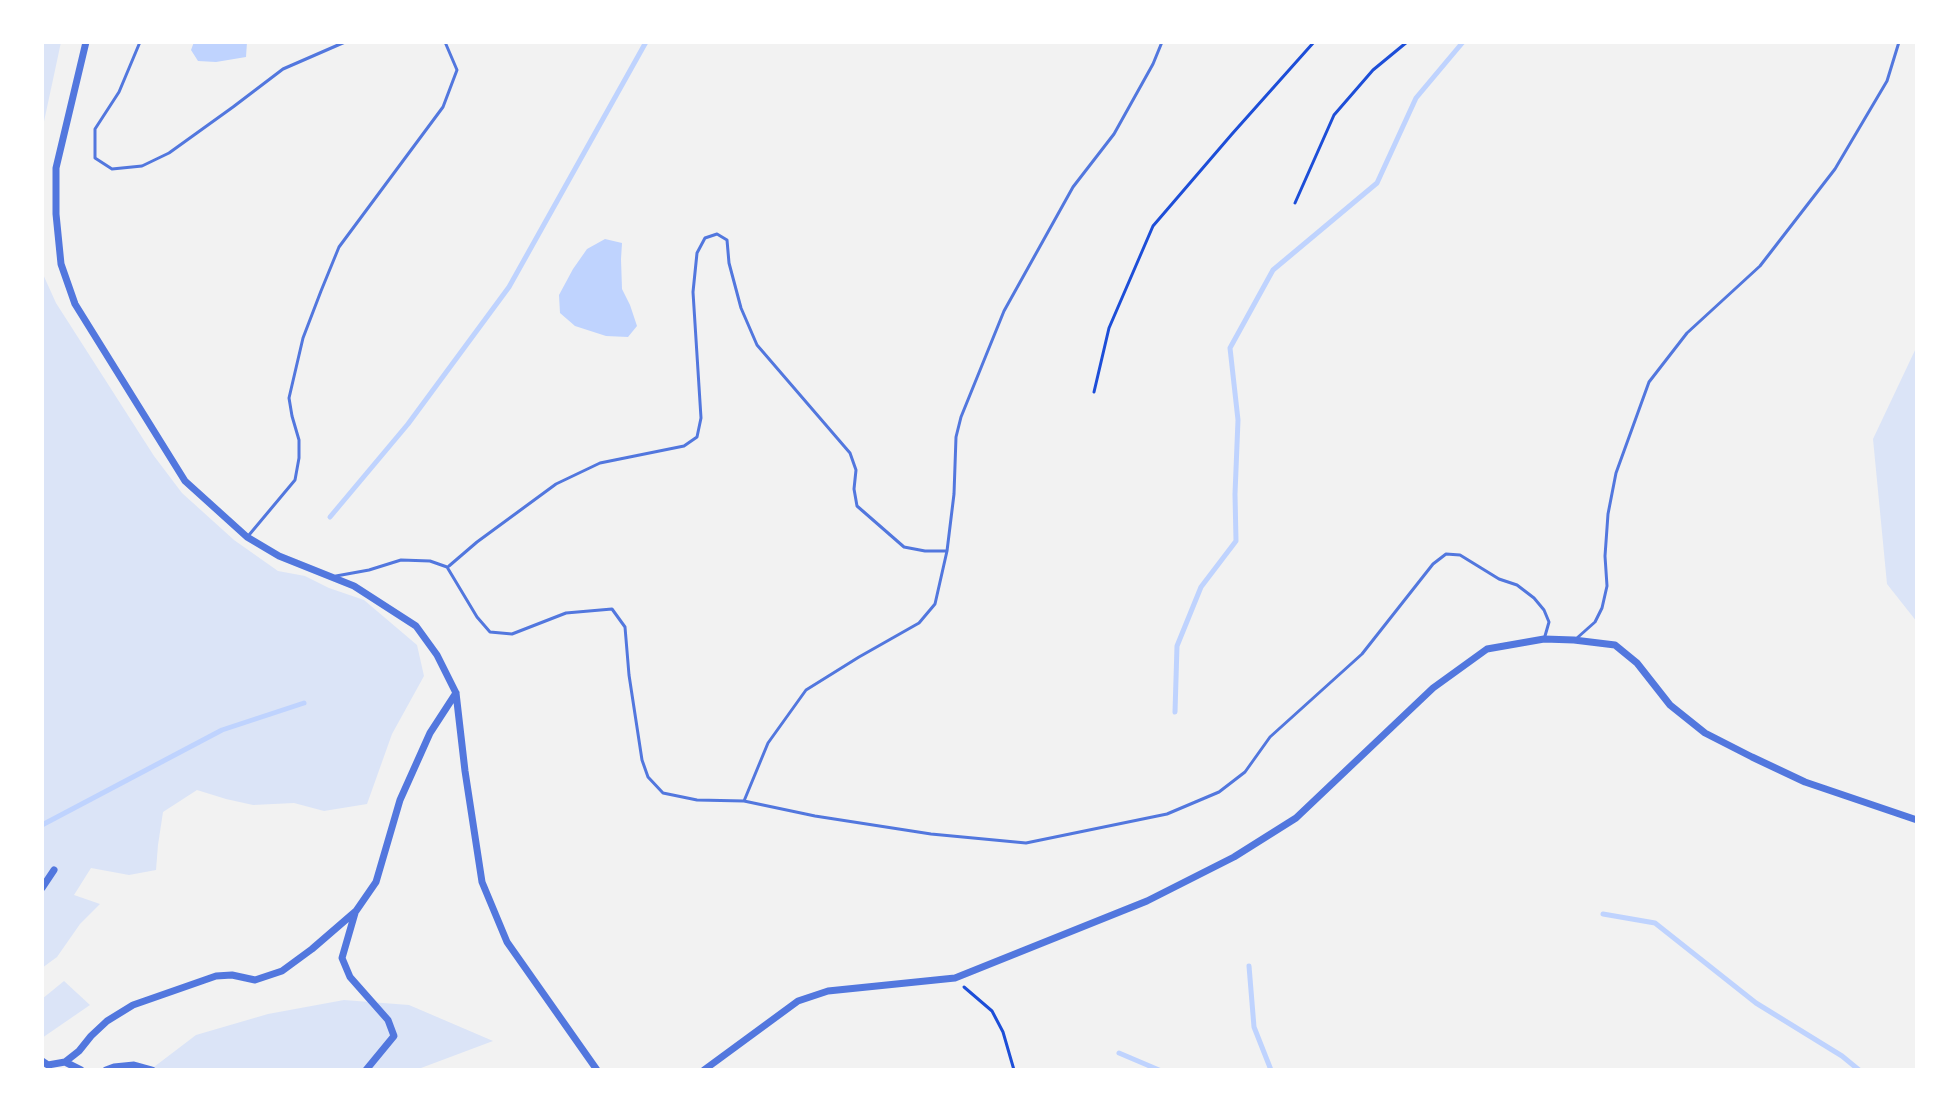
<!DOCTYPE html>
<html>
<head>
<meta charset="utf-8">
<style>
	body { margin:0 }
	#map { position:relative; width:1959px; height:1112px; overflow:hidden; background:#f2f2f2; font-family:"Sofia Sans Condensed",sans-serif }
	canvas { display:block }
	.frame { position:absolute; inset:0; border:44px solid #fff; pointer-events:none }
</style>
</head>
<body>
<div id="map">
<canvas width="1959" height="1112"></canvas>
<div class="frame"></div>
</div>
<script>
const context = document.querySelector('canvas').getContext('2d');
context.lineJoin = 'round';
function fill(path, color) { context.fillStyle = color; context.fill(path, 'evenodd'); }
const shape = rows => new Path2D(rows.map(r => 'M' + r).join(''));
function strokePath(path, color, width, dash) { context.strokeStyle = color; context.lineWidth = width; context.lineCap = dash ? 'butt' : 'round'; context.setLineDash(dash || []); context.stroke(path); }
fill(shape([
	[42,42,61,42,42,131],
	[42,272,56,303,154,456,182,493,234,540,278,571,305,576,329,588,364,600,417,645,424,676,392,734,367,804,324,811,294,803,253,805,226,799,197,790,163,812,158,845,156,870,129,875,91,868,74,895,100,904,80,924,57,957,42,968],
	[1917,346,1917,622,1887,584,1873,439],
	[64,981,90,1005,42,1038,42,999],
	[344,1000,409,1005,493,1041,421,1068,150,1070,196,1035,268,1014]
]), '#dbe4f7');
fill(shape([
	[194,42,247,42,246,57,216,62,198,61,191,50],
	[605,239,622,243,621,259,622,289,630,305,637,326,628,337,606,336,575,326,560,313,559,295,573,269,587,249]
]), '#bfd3fe');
strokePath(shape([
	[330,517,408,424,509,287,646,42],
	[1175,712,1177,646,1201,587,1236,541,1235,494,1238,420,1230,348,1273,270,1377,183,1416,98,1463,42],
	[42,825,222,730,304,703],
	[1603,914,1655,923,1756,1003,1842,1056,1859,1070],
	[1249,966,1254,1027,1271,1070],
	[1119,1053,1159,1070]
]), '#bfd3fe', 5);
strokePath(shape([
	[1295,203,1334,115,1373,70,1407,42],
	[1094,392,1109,328,1153,226,1232,134,1314,42],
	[964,987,992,1011,1003,1032,1014,1070]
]), '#1d4ed8', 3);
strokePath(shape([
	[140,42,119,92,95,129,95,158,112,169,142,166,169,153,233,107,283,69,345,42],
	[249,535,295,480,299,458,299,440,292,416,289,398,303,338,321,291,339,247,443,107,457,70,445,42],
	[449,566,477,542,556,484,600,463,684,446,697,437,701,418,693,292,697,253,705,238,717,234,727,240,729,263,741,308,757,345,850,453,856,470,854,489,857,506,904,547,925,551,947,551],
	[336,576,369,570,401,560,430,561,447,567,477,617,490,632,512,634,566,613,612,609,625,627,629,675,642,760,648,777,663,793,697,800,744,801,815,816,931,834,1026,843,1167,814,1219,792,1245,772,1270,737,1362,654,1433,564,1446,554,1460,555,1499,579,1517,585,1534,598,1544,610,1549,622,1545,636],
	[1577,638,1595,622,1602,608,1607,586,1605,556,1608,514,1616,473,1649,382,1687,333,1760,266,1835,169,1887,81,1899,42],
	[744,801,768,743,806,690,859,657,919,623,935,604,947,551,954,494,956,437,961,417,1004,311,1073,187,1114,134,1153,64,1162,42]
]), '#5277de', 3);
strokePath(shape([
	[86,42,56,168,56,214,61,264,75,304,185,481,247,537,279,556,354,586,416,626,437,655,456,693,465,771,482,882,507,942,597,1070],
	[42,888,54,870],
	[355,913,342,958,350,977,388,1020,394,1036,366,1070],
	[42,1061,48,1065,65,1062,79,1051,91,1036,107,1021,133,1005,216,976,232,975,255,980,282,971,312,949,356,911,376,882,400,800,430,733,456,693],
	[65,1062,81,1070],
	[106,1070,114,1067,134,1065,152,1070],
	[704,1070,798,1001,828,991,955,978,1147,901,1234,857,1296,818,1433,688,1487,649,1544,639,1574,640,1615,645,1637,663,1670,705,1705,733,1752,757,1805,782,1917,820]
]), '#5277de', 7);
</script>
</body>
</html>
